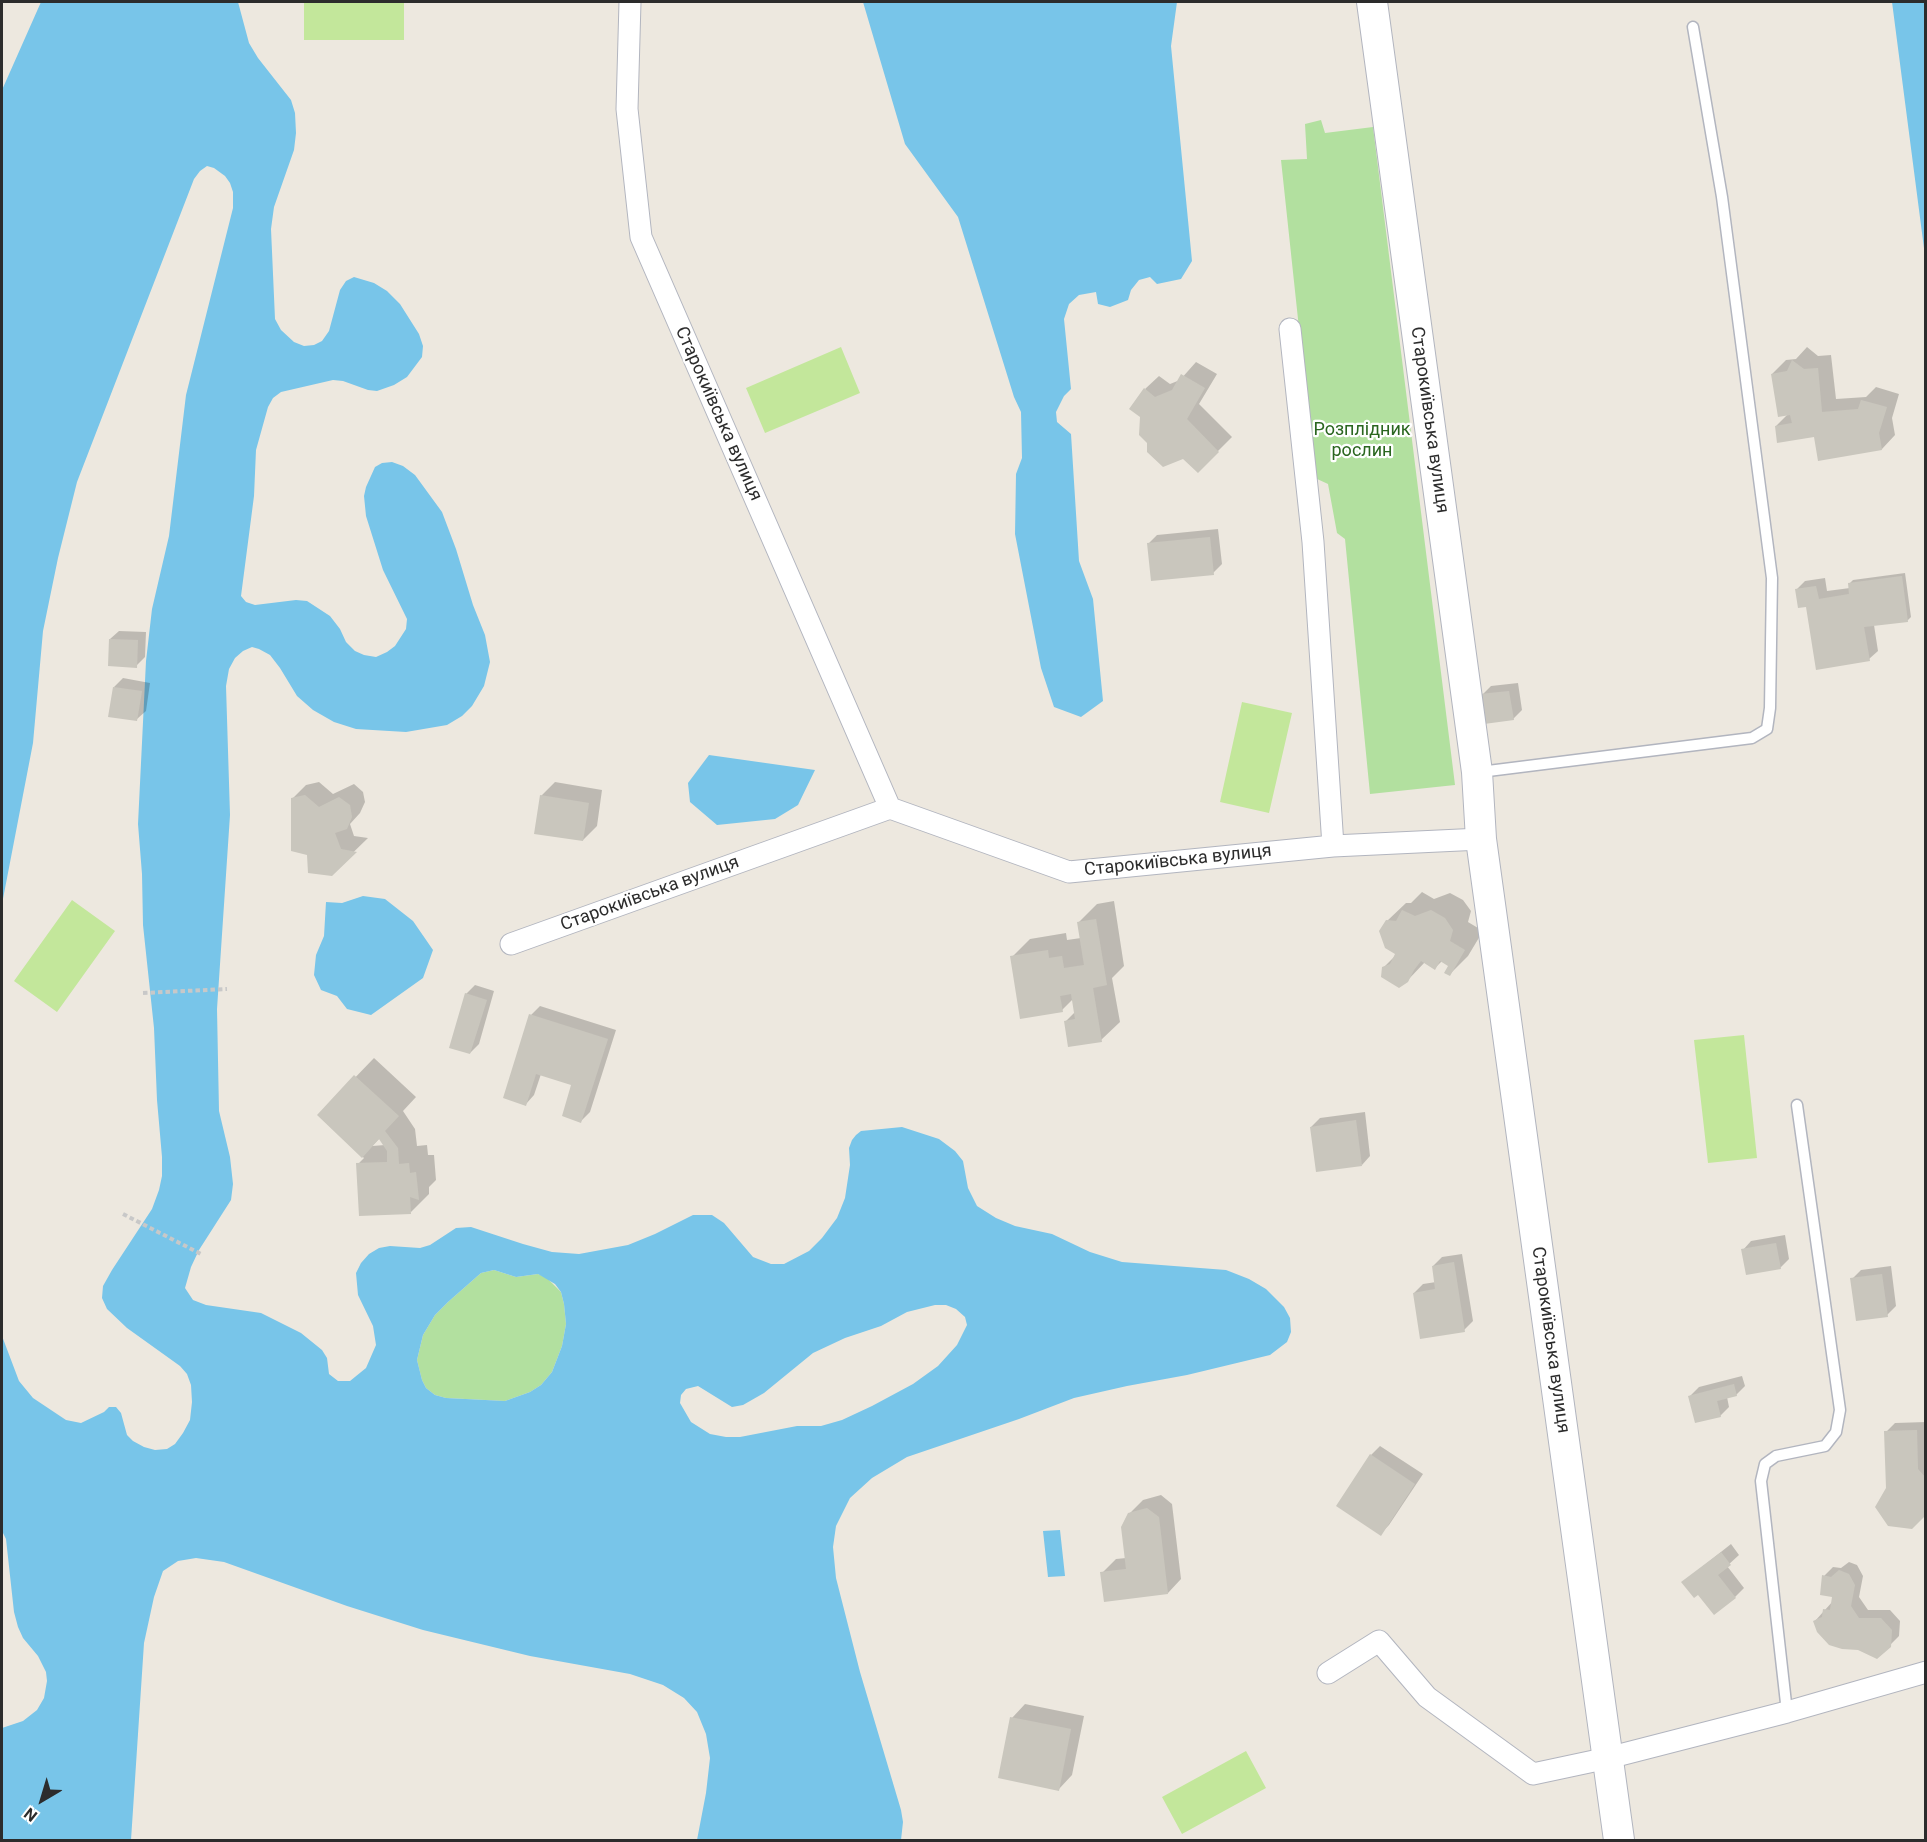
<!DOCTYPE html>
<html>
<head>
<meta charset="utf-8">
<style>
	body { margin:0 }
	#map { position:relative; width:1927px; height:1842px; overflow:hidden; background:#ede8df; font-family:Roboto,sans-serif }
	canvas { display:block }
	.frame { position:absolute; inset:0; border:3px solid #2c2c2c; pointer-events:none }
	.north { position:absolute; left:12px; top:1770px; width:60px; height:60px; -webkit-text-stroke:4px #fff; paint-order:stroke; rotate:218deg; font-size:16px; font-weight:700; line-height:24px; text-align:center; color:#2c2c2c }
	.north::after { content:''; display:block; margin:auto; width:21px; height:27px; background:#2c2c2c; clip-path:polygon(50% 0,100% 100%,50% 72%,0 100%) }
</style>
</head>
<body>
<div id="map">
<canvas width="1927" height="1842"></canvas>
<div class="frame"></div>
<div class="north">N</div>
</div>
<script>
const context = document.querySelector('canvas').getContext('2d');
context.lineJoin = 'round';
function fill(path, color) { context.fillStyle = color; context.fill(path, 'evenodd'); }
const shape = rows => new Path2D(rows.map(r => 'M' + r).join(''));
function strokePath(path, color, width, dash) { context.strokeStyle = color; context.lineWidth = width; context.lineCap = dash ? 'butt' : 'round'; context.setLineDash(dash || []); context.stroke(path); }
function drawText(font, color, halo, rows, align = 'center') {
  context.font = font + ' Roboto,sans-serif'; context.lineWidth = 4.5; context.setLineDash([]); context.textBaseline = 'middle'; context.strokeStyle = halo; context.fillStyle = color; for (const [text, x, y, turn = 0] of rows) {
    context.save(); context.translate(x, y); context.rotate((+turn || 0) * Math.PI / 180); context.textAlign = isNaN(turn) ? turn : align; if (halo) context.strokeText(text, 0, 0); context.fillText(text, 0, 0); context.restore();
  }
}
fill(shape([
	[1321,120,1325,133,1373,127,1455,785,1370,794,1345,539,1337,533,1328,484,1315,478,1281,160,1307,159,1305,124],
	[494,1270,516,1277,538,1274,547,1278,561,1292,564,1304,566,1324,562,1346,552,1372,541,1385,530,1392,505,1401,446,1398,435,1395,426,1388,422,1380,417,1360,423,1335,435,1315,448,1302,481,1273]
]), '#b2e09f');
fill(shape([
	[304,2,404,2,404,40,304,40],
	[841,347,860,393,765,433,746,388],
	[1242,702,1292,713,1269,813,1220,802],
	[72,900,115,931,57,1012,14,981],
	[1744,1035,1757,1158,1708,1163,1694,1040],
	[1246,1751,1266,1788,1182,1834,1162,1797]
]), '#c3e79b');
fill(shape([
	[41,2,238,2,249,43,258,58,291,100,295,113,296,133,294,150,274,207,271,229,275,319,281,330,294,342,304,346,314,345,322,341,329,331,340,290,346,281,354,277,374,283,387,291,400,304,419,334,423,346,422,357,407,377,394,385,377,391,368,390,343,381,333,380,281,392,273,398,268,407,256,450,254,496,241,596,246,602,255,605,296,600,307,601,330,616,340,629,346,642,355,651,364,655,376,657,387,652,395,646,406,629,407,619,383,570,366,516,364,496,366,487,375,467,382,463,392,462,403,466,415,475,442,512,456,549,473,605,485,635,490,662,484,686,472,706,462,716,447,725,406,732,356,729,334,722,313,710,297,696,280,668,270,655,259,649,252,647,243,651,235,658,229,669,226,686,230,815,217,1009,219,1111,230,1157,233,1184,231,1200,199,1250,191,1267,185,1288,193,1300,206,1305,261,1313,301,1333,322,1350,327,1358,329,1374,338,1381,350,1381,366,1368,376,1345,373,1326,358,1295,356,1273,361,1263,369,1254,379,1248,390,1246,420,1248,430,1245,456,1228,471,1227,523,1244,552,1252,579,1254,628,1245,655,1234,693,1215,712,1215,724,1223,753,1257,771,1264,784,1264,809,1251,822,1238,837,1218,845,1198,850,1165,849,1148,852,1140,856,1135,861,1131,902,1127,939,1139,955,1151,963,1161,968,1188,977,1206,996,1218,1015,1226,1052,1234,1090,1252,1122,1262,1226,1270,1249,1279,1266,1289,1284,1307,1290,1318,1291,1332,1287,1342,1270,1355,1187,1375,1127,1386,1074,1398,1019,1419,907,1457,872,1478,850,1498,836,1526,833,1547,836,1578,860,1672,901,1810,903,1822,901,1840,697,1840,706,1793,710,1758,706,1734,697,1712,684,1698,663,1685,630,1674,530,1656,423,1630,347,1606,224,1562,196,1558,178,1561,163,1571,154,1597,144,1643,131,1840,2,1840,2,1728,23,1721,37,1710,44,1698,47,1681,46,1672,38,1656,23,1638,18,1627,14,1612,6,1539,2,1531,2,1336,19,1381,33,1398,66,1420,81,1423,104,1412,109,1407,116,1407,121,1413,127,1435,133,1441,144,1447,155,1450,167,1449,175,1444,183,1433,190,1420,192,1402,191,1385,187,1374,180,1366,127,1328,107,1309,102,1298,103,1286,112,1270,152,1209,159,1190,162,1176,162,1157,157,1100,154,1028,143,925,142,874,138,824,146,661,152,609,169,536,186,395,233,208,233,192,230,183,225,176,214,168,207,166,200,171,194,179,77,482,58,558,43,631,33,743,2,904,2,90],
	[494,1270,516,1277,538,1274,555,1284,561,1292,564,1304,566,1324,562,1346,552,1372,541,1385,530,1392,505,1401,446,1398,435,1395,426,1388,422,1380,417,1360,423,1335,435,1315,448,1302,481,1273],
	[935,1305,946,1305,956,1309,965,1317,967,1325,957,1345,938,1366,913,1384,872,1406,842,1420,821,1426,797,1426,740,1437,726,1437,710,1434,691,1422,680,1403,681,1395,686,1389,698,1386,732,1407,743,1405,764,1393,813,1353,845,1338,881,1326,907,1312],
	[863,2,1177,2,1171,46,1192,261,1181,279,1157,284,1150,277,1139,280,1131,290,1128,300,1110,307,1098,304,1096,292,1079,295,1069,304,1064,319,1071,389,1064,396,1056,412,1057,422,1071,434,1079,561,1093,599,1103,701,1081,717,1054,707,1041,668,1015,534,1016,474,1022,458,1021,412,1014,397,958,217,905,144],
	[1892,2,1925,2,1925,256],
	[709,755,815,770,798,805,775,819,717,825,690,802,688,783],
	[363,896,385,899,413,921,433,950,423,978,371,1015,347,1009,337,996,321,990,314,975,316,955,324,936,326,902,342,903],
	[1060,1530,1065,1576,1048,1577,1043,1531]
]), '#78c5e9');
fill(shape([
	[1807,347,1818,356,1831,355,1836,399,1866,397,1876,387,1899,394,1892,418,1895,435,1882,449,1776,426,1789,413,1772,374,1786,360,1796,359],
	[1196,362,1217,374,1199,404,1232,437,1198,471,1145,389,1159,376,1170,384,1180,380],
	[1218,529,1222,564,1213,573,1148,544,1157,535],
	[1905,573,1911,617,1907,621,1874,625,1878,651,1869,659,1807,606,1796,590,1805,581,1825,578,1827,591,1850,588,1849,584,1853,580],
	[119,631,146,632,145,657,136,666,110,639],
	[123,678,150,683,146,711,137,719,114,687],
	[1518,683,1522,710,1513,719,1482,695,1491,686],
	[319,782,333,794,354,784,363,792,365,802,360,813,350,824,354,836,368,838,331,874,308,854,292,799,306,785],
	[555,782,602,790,597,826,583,840,541,796],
	[1422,892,1434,899,1450,893,1463,900,1471,911,1468,922,1483,931,1468,956,1450,974,1450,965,1442,961,1435,968,1425,962,1407,981,1384,967,1397,954,1387,921,1406,903,1411,903],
	[1114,901,1124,966,1112,978,1120,1022,1101,1040,1066,1021,1075,1012,1073,999,1062,1010,1012,957,1030,939,1066,933,1067,940,1081,938,1079,922,1097,904],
	[475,985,494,991,479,1044,470,1053,466,994],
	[540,1006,616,1030,590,1112,581,1121,573,1084,541,1074,534,1095,526,1104,531,1015],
	[374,1058,416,1097,403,1111,415,1129,417,1146,427,1145,428,1155,434,1155,436,1180,429,1187,429,1194,411,1212,358,1164,364,1158,319,1115],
	[380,1138,385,1145,372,1146],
	[1365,1112,1370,1156,1362,1165,1311,1127,1320,1118],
	[1785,1235,1789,1259,1780,1268,1743,1250,1751,1241],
	[1462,1254,1473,1321,1464,1330,1414,1293,1423,1284,1436,1282,1433,1266,1442,1257],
	[1891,1266,1896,1306,1887,1315,1852,1279,1861,1270],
	[1742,1376,1745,1386,1736,1395,1727,1397,1729,1407,1720,1416,1690,1396,1699,1387],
	[1926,1422,1926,1514,1887,1488,1886,1432,1895,1423],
	[1380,1446,1423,1474,1389,1525,1380,1534,1371,1455],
	[1161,1495,1172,1504,1181,1579,1168,1593,1102,1573,1116,1559,1126,1558,1129,1514,1143,1500],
	[1731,1544,1739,1555,1727,1566,1744,1588,1735,1597,1698,1593,1683,1582],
	[1849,1562,1857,1565,1863,1576,1859,1597,1868,1610,1890,1610,1900,1621,1899,1636,1890,1645,1815,1621,1833,1601,1833,1596,1824,1576,1833,1567,1841,1568],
	[1025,1704,1084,1716,1072,1775,1059,1789,1012,1718]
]), '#0003');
fill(shape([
	[1792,360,1804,369,1818,368,1822,412,1858,409,1861,400,1887,407,1879,433,1882,450,1818,461,1814,437,1777,443,1775,426,1792,423,1790,415,1778,417,1771,374,1787,371],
	[1181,374,1205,388,1187,419,1219,452,1198,473,1183,459,1163,467,1147,452,1147,443,1139,435,1140,417,1129,409,1144,388,1155,397,1172,390],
	[1210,537,1214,575,1151,581,1147,543],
	[1902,576,1908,622,1864,627,1870,661,1816,670,1806,607,1798,608,1795,589,1816,586,1819,599,1849,594,1848,583],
	[109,639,138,640,137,668,108,666],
	[113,687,142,691,137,721,108,717],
	[1509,691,1514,720,1484,724,1480,694],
	[305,795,319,807,339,797,350,805,352,817,347,829,335,833,341,849,357,852,332,876,308,873,307,855,291,851,291,798],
	[540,795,589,803,583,841,534,834],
	[1402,910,1415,916,1431,910,1445,918,1453,930,1450,941,1465,950,1450,976,1444,973,1448,966,1440,961,1435,970,1421,961,1414,970,1408,982,1399,988,1381,977,1382,967,1390,964,1395,954,1385,948,1379,931,1386,920,1396,921],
	[1096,919,1107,985,1093,988,1102,1042,1068,1047,1064,1021,1075,1019,1071,994,1060,996,1063,1012,1020,1019,1010,956,1048,950,1049,958,1062,956,1064,968,1084,965,1077,922],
	[465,993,487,1000,470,1054,449,1048],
	[529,1014,608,1039,581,1123,562,1116,571,1085,536,1074,526,1106,503,1098],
	[354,1075,399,1116,385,1131,398,1148,399,1164,409,1163,410,1173,416,1172,419,1200,410,1197,411,1214,359,1216,356,1163,387,1162,387,1151,379,1139,362,1158,317,1115],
	[1356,1120,1362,1166,1316,1172,1310,1127],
	[1776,1243,1781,1269,1746,1275,1741,1249],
	[1454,1262,1465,1332,1420,1339,1413,1293,1435,1289,1432,1266],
	[1882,1274,1888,1317,1856,1321,1850,1278],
	[1734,1384,1737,1396,1717,1401,1721,1417,1695,1423,1688,1396],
	[1917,1430,1918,1469,1926,1478,1926,1515,1912,1529,1888,1526,1875,1507,1886,1488,1884,1431],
	[1370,1454,1415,1484,1381,1536,1336,1506],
	[1147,1508,1159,1517,1168,1594,1104,1602,1100,1572,1126,1569,1121,1527,1128,1513],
	[1721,1552,1731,1565,1718,1575,1736,1598,1714,1615,1698,1595,1694,1598,1681,1582],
	[1839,1570,1849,1574,1855,1585,1851,1606,1859,1618,1881,1618,1892,1630,1891,1647,1877,1659,1858,1650,1842,1649,1829,1645,1817,1632,1813,1621,1822,1617,1823,1609,1830,1610,1832,1597,1820,1595,1822,1575,1831,1577],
	[1010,1717,1071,1729,1059,1791,998,1778]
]), '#c9c6bd');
const lane = shape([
	[1480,772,1752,738,1767,729,1770,708,1772,578,1722,197,1693,27],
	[1787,1712,1761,1481,1765,1464,1776,1456,1825,1446,1836,1432,1840,1410,1797,1105]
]);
const street = shape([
	[630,2,627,109,641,237,890,808],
	[1290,329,1313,542,1333,846],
	[511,944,890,808,1069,872,1333,846,1481,839],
	[1328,1673,1379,1641,1427,1697,1533,1774,1608,1758,1787,1712,1926,1672]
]);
const secondary = shape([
	[1372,2,1477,772,1481,839,1619,1840]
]);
strokePath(lane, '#b2b5bf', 13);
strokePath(street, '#b2b5bf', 23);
strokePath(secondary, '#b2b5bf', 32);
strokePath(shape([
	[143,993,227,989],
	[123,1214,203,1255]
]), '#c8c8c8', 4, [4.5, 3]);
strokePath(lane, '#fff', 10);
strokePath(street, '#fff', 21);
strokePath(secondary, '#fff', 30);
drawText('18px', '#2c2c2c', '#fff', [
	["Старокиївська вулиця",718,414,66],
	["Старокиївська вулиця",1429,420,82],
	["Старокиївська вулиця",1178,861,-6],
	["Старокиївська вулиця",650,894,-20],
	["Старокиївська вулиця",1550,1340,82]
]);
drawText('18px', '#2a661f', '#fff', [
	["Розплідник",1362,430],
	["рослин",1362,451]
]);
</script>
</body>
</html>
